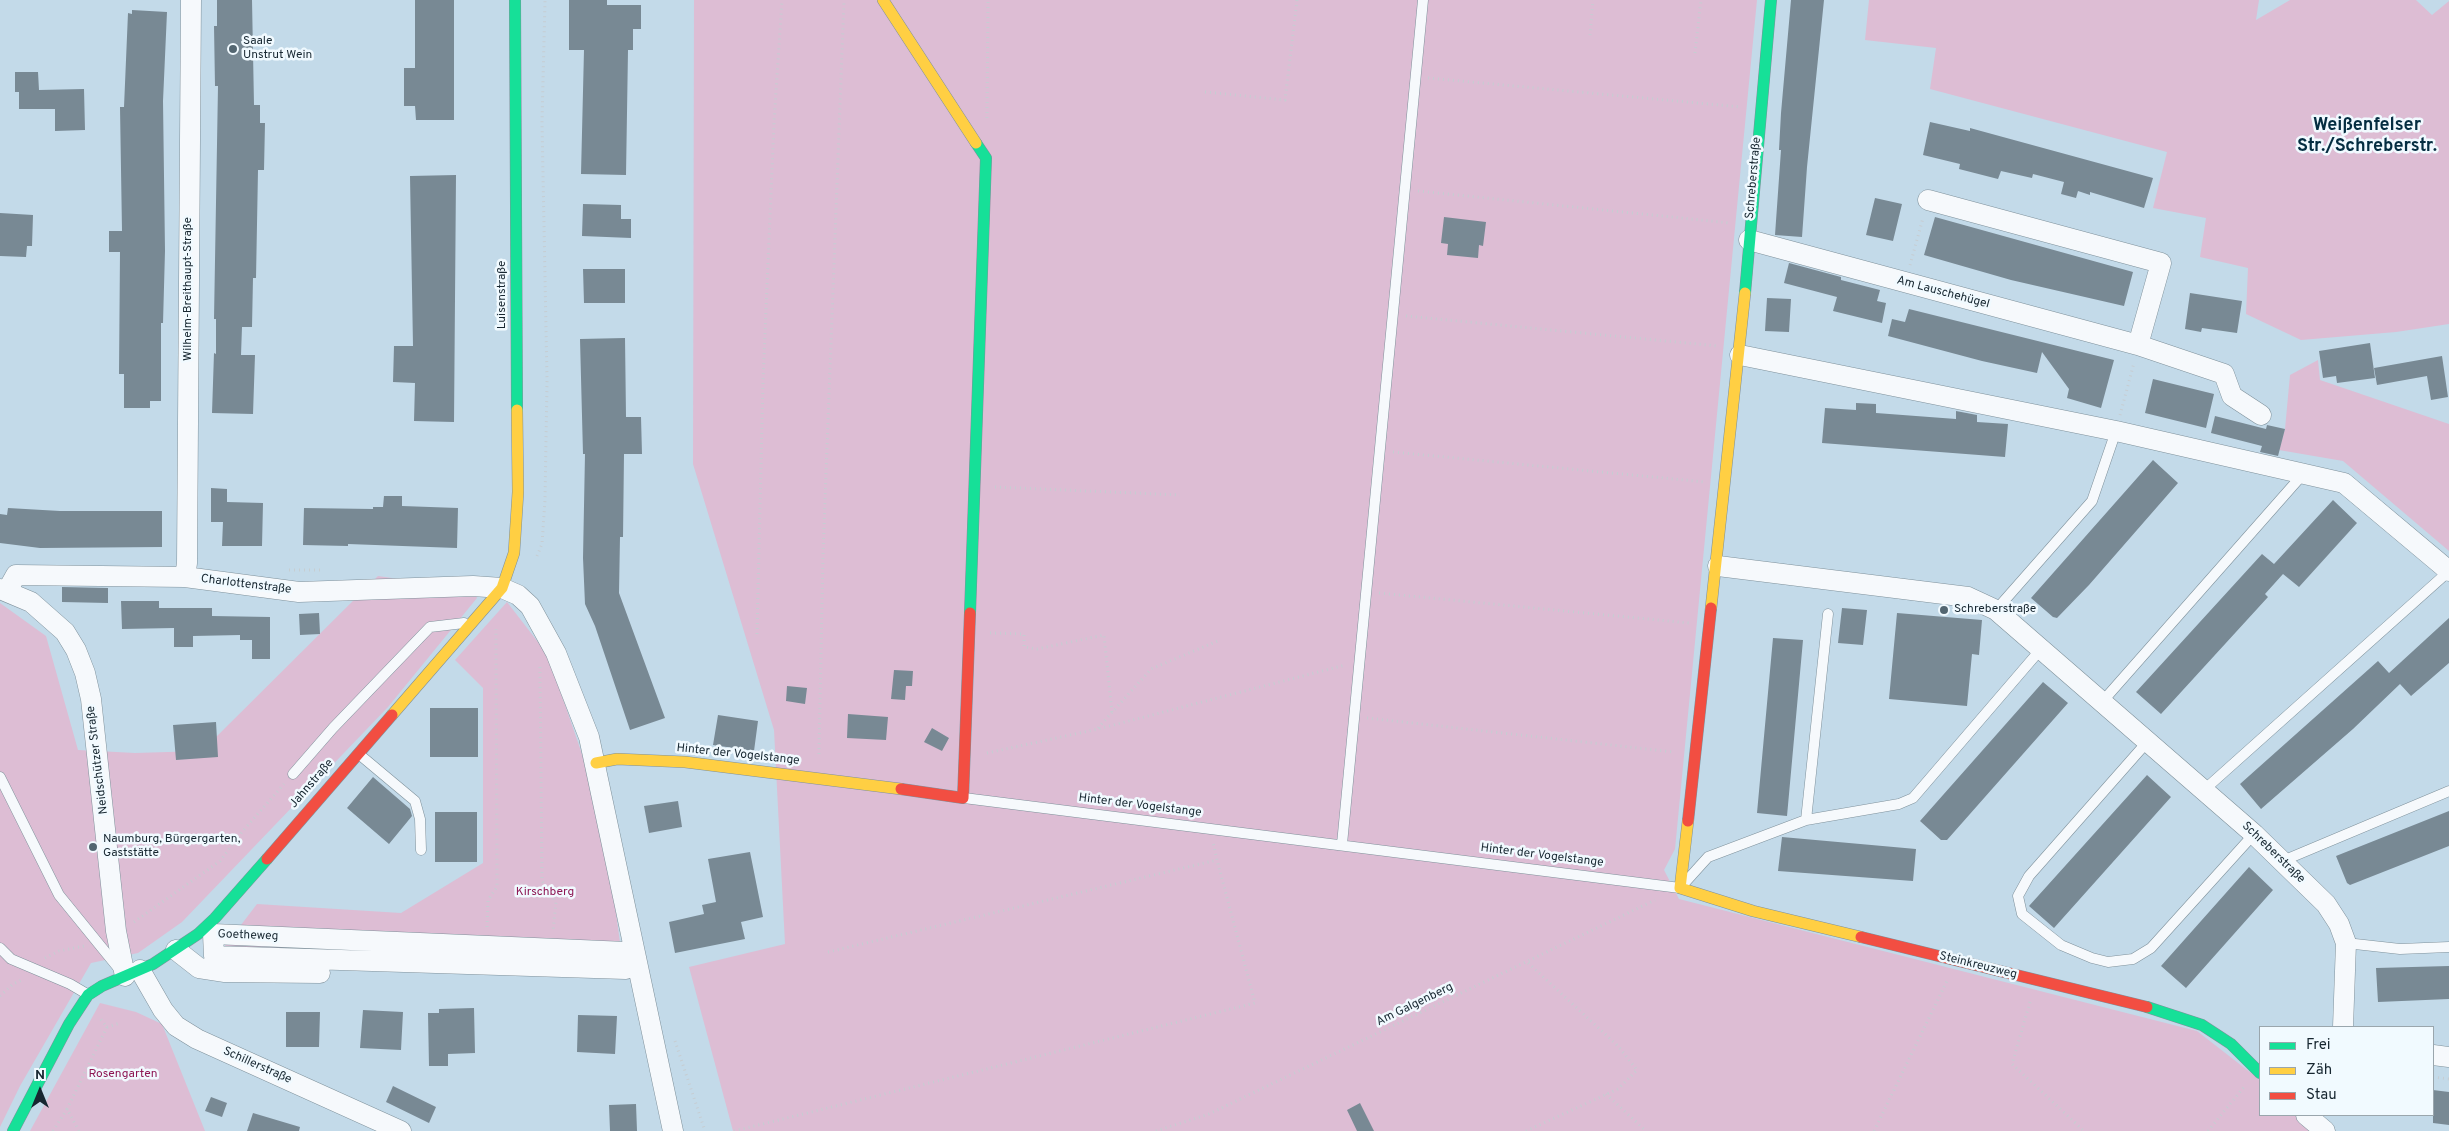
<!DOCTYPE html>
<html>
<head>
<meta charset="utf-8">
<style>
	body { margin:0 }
	#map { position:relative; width:2449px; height:1131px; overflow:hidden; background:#c3dae9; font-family:Overpass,sans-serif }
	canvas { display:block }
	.legend { position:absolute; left:2259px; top:1026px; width:175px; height:90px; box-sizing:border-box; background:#f1faff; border:1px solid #9aa6ad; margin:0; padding:6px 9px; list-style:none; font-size:15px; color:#172731 }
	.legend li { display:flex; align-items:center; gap:10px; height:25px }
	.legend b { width:25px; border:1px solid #9aa6ad }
	.north { position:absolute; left:15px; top:1066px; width:50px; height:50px; -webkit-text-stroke:4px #f1faff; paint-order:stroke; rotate:0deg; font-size:14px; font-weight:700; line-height:20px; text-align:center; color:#172731 }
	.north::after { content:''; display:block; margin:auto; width:18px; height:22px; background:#172731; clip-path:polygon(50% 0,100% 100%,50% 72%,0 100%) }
</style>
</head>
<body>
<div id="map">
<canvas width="2449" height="1131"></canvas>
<ul class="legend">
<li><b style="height:6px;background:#16e098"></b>Frei</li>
<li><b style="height:6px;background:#ffcf43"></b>Zäh</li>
<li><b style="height:6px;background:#f24e42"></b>Stau</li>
</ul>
<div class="north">N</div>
</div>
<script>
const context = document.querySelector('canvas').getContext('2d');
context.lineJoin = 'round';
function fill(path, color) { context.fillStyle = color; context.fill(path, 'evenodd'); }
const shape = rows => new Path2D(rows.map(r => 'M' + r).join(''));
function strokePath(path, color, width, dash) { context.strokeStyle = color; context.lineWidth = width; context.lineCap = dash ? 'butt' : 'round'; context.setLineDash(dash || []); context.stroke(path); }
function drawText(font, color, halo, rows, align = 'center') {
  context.font = font + ' Overpass,sans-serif'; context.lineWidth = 5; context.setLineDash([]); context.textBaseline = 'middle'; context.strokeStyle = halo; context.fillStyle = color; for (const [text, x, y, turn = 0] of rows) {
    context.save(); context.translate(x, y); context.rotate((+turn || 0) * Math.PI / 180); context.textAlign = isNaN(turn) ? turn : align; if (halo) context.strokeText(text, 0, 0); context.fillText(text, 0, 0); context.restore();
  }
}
fill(shape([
	[694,0,1757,0,1675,849,1664,870,1679,899,2197,1031,2260,1080,2260,1115,2299,1115,2318,1131,733,1131,689,967,785,944,774,730,693,464],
	[1869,0,2259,0,2256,20,2290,0,2416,0,2432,15,2449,1,2449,324,2396,332,2301,340,2246,314,2248,268,2200,257,2206,218,2153,208,2167,152,1930,89,1936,48,1865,40],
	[2318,360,2320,380,2449,424,2449,551,2343,461,2279,450,2285,429,2290,375],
	[378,576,474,590,477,598,388,707,182,922,138,953,91,963,20,1086,0,1127,0,603,46,636,78,750,135,753,202,751],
	[507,602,548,655,584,760,610,868,623,965,218,955,257,904,401,913,483,863,483,688,455,660],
	[100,1003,136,1012,162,1024,205,1131,30,1131]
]), '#ddbdd4');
fill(shape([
	[217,0,252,0,254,105,260,105,260,123,265,123,264,170,258,170,256,278,253,278,252,327,242,327,241,355,255,355,253,414,212,413,214,353,216,354,216,319,214,319,218,86,215,86,214,26,217,26],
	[415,0,454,0,454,120,416,120,415,106,404,106,404,68,415,68],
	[569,0,607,0,607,5,641,5,641,29,633,29,633,50,628,50,626,175,581,174,584,50,569,50],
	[1791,0,1824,0,1807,167,1802,237,1775,235,1781,150,1779,150,1781,113],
	[132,10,167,12,163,101,165,251,163,323,161,323,161,401,150,401,150,408,124,408,124,374,119,374,120,252,109,252,109,231,122,231,120,107,124,107,128,13,132,14],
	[15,72,38,72,39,90,84,89,85,130,55,131,55,109,19,109,19,92,15,92],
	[1930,122,1970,131,1970,128,2153,178,2144,208,2090,192,2090,195,2078,191,2076,198,2061,194,2064,182,2033,174,2032,178,2001,171,1998,179,1959,169,1960,164,1923,155],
	[456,175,454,422,414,421,415,383,393,382,394,346,413,346,410,176],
	[1875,198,1902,204,1893,241,1866,235],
	[583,204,621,205,621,219,631,219,631,238,582,236],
	[0,213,33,215,32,246,27,246,26,257,0,256],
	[1444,217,1486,222,1483,246,1479,245,1478,258,1447,255,1448,244,1441,243],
	[1935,217,2133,272,2124,306,2011,280,1924,255],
	[1789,263,1841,277,1841,280,1880,290,1877,301,1886,303,1882,323,1833,311,1837,297,1784,283],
	[583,269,625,269,625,303,584,303],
	[2190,293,2242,301,2237,333,2202,328,2201,332,2185,329],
	[1767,298,1791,299,1789,332,1765,331],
	[1909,309,2114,360,2101,408,2067,398,2069,389,2042,352,2037,373,1982,361,1888,336,1892,319,1905,322],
	[625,338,626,417,641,417,642,454,624,454,623,537,620,537,619,593,665,718,630,730,595,626,585,604,583,558,585,454,583,454,580,339],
	[2370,343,2375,378,2337,383,2336,376,2323,378,2319,351],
	[2442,356,2448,397,2431,400,2427,376,2377,385,2374,368],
	[2153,379,2214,394,2206,428,2145,413],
	[1856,403,1876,404,1876,413,1956,419,1956,411,1977,415,1977,422,2008,424,2005,457,1822,443,1825,408,1856,410],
	[2215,416,2266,429,2267,425,2285,429,2278,456,2260,452,2262,446,2211,433],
	[2153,460,2178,483,2089,585,2057,618,2053,617,2031,598],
	[211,488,227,489,227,502,263,503,262,546,222,546,223,522,211,522],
	[384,496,402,496,402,506,458,508,457,548,348,544,348,546,303,545,304,508,373,509,373,507,383,507],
	[2333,500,2357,523,2299,587,2283,574,2265,594,2268,597,2161,714,2136,692,2262,554,2274,564],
	[8,508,60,511,162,511,162,547,40,548,0,543,0,514,7,515],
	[62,587,108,588,108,603,62,602],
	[121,601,159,601,159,608,212,608,212,616,270,617,270,659,252,659,252,640,240,640,240,635,193,636,193,647,174,647,174,628,122,629],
	[1842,608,1867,610,1863,645,1838,643],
	[319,613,320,634,300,635,299,614],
	[1897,613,1982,620,1979,655,1972,654,1967,706,1889,699],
	[2449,618,2449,663,2411,696,2400,684,2353,729,2261,809,2240,784,2378,661,2389,673],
	[1773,638,1803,640,1787,816,1757,813],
	[894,670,913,671,912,686,906,686,905,700,891,699],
	[2043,682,2068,703,1947,840,1941,840,1920,821],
	[787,686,807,688,805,704,786,701],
	[430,708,478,708,478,757,430,757],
	[848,714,888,717,886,740,847,738],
	[718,715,758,721,754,751,713,745],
	[216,722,218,757,176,760,173,725],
	[932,728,949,738,942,751,924,742],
	[2147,775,2171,797,2054,928,2029,906],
	[373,777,410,809,412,816,389,844,347,808],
	[678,801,682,827,649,833,644,806],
	[2449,811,2449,846,2350,885,2347,883,2336,856],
	[435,812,477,812,477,862,435,862],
	[1782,837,1916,849,1913,881,1778,871],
	[750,852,763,917,741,922,745,939,675,953,669,922,704,914,702,905,716,902,708,859],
	[2249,867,2273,890,2186,988,2161,966],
	[2449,966,2449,999,2378,1002,2376,968],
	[474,1008,475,1053,448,1054,448,1066,429,1066,428,1013,439,1013,439,1009],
	[363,1010,403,1012,401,1050,360,1048],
	[286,1012,320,1012,319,1047,286,1047],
	[578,1015,617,1016,615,1054,577,1052],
	[393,1086,436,1107,429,1123,386,1102],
	[2433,1090,2449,1092,2449,1125,2433,1123],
	[211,1097,227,1103,222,1117,205,1111],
	[1360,1103,1374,1131,1357,1131,1347,1110],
	[636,1104,637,1131,610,1131,609,1105],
	[253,1113,300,1127,299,1131,247,1131]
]), '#788994');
const lane = shape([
	[1996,610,2092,501,2116,431],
	[2102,702,2304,473],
	[2148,741,2029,876,2018,896,2022,914,2061,945,2092,958,2108,962,2133,959,2151,948,2254,834],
	[360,755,415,801,420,819,421,850],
	[293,774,333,728,430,627,464,623],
	[0,777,59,895,120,970],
	[2204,790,2449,571],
	[964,798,1680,888,1708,857,1806,820,1899,804,1913,798,2041,649],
	[1806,820,1828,614],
	[1342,844,1423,0],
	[2280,862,2449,791],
	[2346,943,2400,949,2449,947],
	[0,948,11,959,70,984,87,994]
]);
const street = shape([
	[1928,200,2161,263,2138,345],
	[1749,240,2138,345,2224,374,2232,396,2261,415],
	[1740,355,2116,431,2344,483,2449,571],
	[1718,566,1968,597,1996,610,2254,834,2326,904,2339,924,2346,943,2343,1027],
	[185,577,187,563,191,0],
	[0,589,31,602,65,632,76,650,85,673,91,699,116,931,125,976],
	[7,591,16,575,185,577,299,592,473,586,502,588,518,595,530,606,556,653,589,737,673,1131],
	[213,934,626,952,627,961,626,969,214,956,213,934],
	[176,950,199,968,225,972,320,973],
	[140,970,163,1010,176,1026,197,1039,401,1131],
	[2433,1055,2449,1057],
	[2306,1115,2325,1131]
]);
const fast = shape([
	[515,0,517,410],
	[1745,293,1771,0],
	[970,613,986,158,976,143],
	[2147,1007,2202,1025,2231,1044,2260,1073],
	[13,1131,69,1024,88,995,102,986,153,964,198,934,215,918,267,859]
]);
const slow = shape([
	[883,0,976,143],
	[1711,608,1745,293],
	[392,715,502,588,514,553,518,492,517,410],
	[596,763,617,759,685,762,901,789],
	[1688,821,1680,888,1753,911,1861,937]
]);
const jam = shape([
	[901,789,963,798,970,613],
	[1688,821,1711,608],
	[267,859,392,715],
	[1861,937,2147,1007]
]);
strokePath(lane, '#7f919b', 11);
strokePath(street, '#7f919b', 21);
strokePath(fast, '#7f919b', 12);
strokePath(slow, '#7f919b', 12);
strokePath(jam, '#7f919b', 12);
strokePath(shape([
	[1590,35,1593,0],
	[1695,53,1701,0],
	[1428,78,1741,107],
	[1205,92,1285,100,1297,0],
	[987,118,988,0],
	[1418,191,1730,223],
	[1910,265,1923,218],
	[1406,316,1718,346],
	[2120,415,2134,363],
	[1393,452,1705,482],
	[995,487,1180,495],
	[537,556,542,544,545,500,547,381,542,122,545,0],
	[289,570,323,570],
	[1379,593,1689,623],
	[990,633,1024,634,1024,647,1037,649,1104,635,1112,713],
	[757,634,763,381,774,123,782,0],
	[540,667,542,881,556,902,553,931],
	[1367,718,1674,752],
	[1098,728,1151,669,1220,640],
	[987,753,1098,729,1345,665],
	[819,754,823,554,844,0],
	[134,922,220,861,242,832,284,784],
	[487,927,488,900,497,887,496,629],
	[828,952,1217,860,1213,842],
	[45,958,59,951,84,946],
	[0,996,13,984,24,979],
	[2030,1002,2012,1064,2084,1131],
	[107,1027,120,1023],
	[675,1041,705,1131],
	[2433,1077,2449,1079],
	[1606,1094,1646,1131],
	[53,1131,67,1109],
	[79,1131,67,1109,107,1027,99,1017],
	[734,1131,1255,1003,1217,860],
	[1156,1131,1209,1114,1655,900],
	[1526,1131,1618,1089,1637,1070,1618,1046,1526,961],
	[1874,1131,1947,981],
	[2208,1131,2244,1087]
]), '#c6cdd2', 3, [1, 4]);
strokePath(lane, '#f6f9fc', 10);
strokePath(street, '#f6f9fc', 20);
strokePath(fast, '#16e098', 11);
strokePath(slow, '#ffcf43', 11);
strokePath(jam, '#f24e42', 11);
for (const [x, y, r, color] of [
	[233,49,5,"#536671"],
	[1944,610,5,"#536671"],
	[93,847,5,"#536671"]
]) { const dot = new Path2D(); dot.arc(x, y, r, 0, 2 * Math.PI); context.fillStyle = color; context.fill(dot); strokePath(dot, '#f1faff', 2); }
drawText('12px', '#172731', '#f1faff', [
	["Saale",243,42],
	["Unstrut Wein",243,56],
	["Schreberstraße",1954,610],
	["Naumburg, Bürgergarten,",103,840],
	["Gaststätte",103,854]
], 'left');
drawText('12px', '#172731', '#f1faff', [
	["Schreberstraße",1754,178,-85],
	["Wilhelm-Breithaupt-Straße",189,289,-90],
	["Am Lauschehügel",1943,293,15],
	["Luisenstraße",503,295,-90],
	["Charlottenstraße",246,585,7],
	["Hinter der Vogelstange",738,755,6],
	["Neidschützer Straße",98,760,-97],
	["Jahnstraße",312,784,-49],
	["Hinter der Vogelstange",1140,806,7],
	["Schreberstraße",2273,853,44],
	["Hinter der Vogelstange",1542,856,7],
	["Goetheweg",248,936,2],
	["Steinkreuzweg",1978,966,14],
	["Am Galgenberg",1415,1005,-26],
	["Schillerstraße",257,1066,24]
]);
drawText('12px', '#8e1754', '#f1faff', [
	["Kirschberg",545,893],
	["Rosengarten",123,1075]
]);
drawText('bold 18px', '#042d41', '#f1faff', [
	["Weißenfelser",2367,126],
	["Str./Schreberstr.",2367,147]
]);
</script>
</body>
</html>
